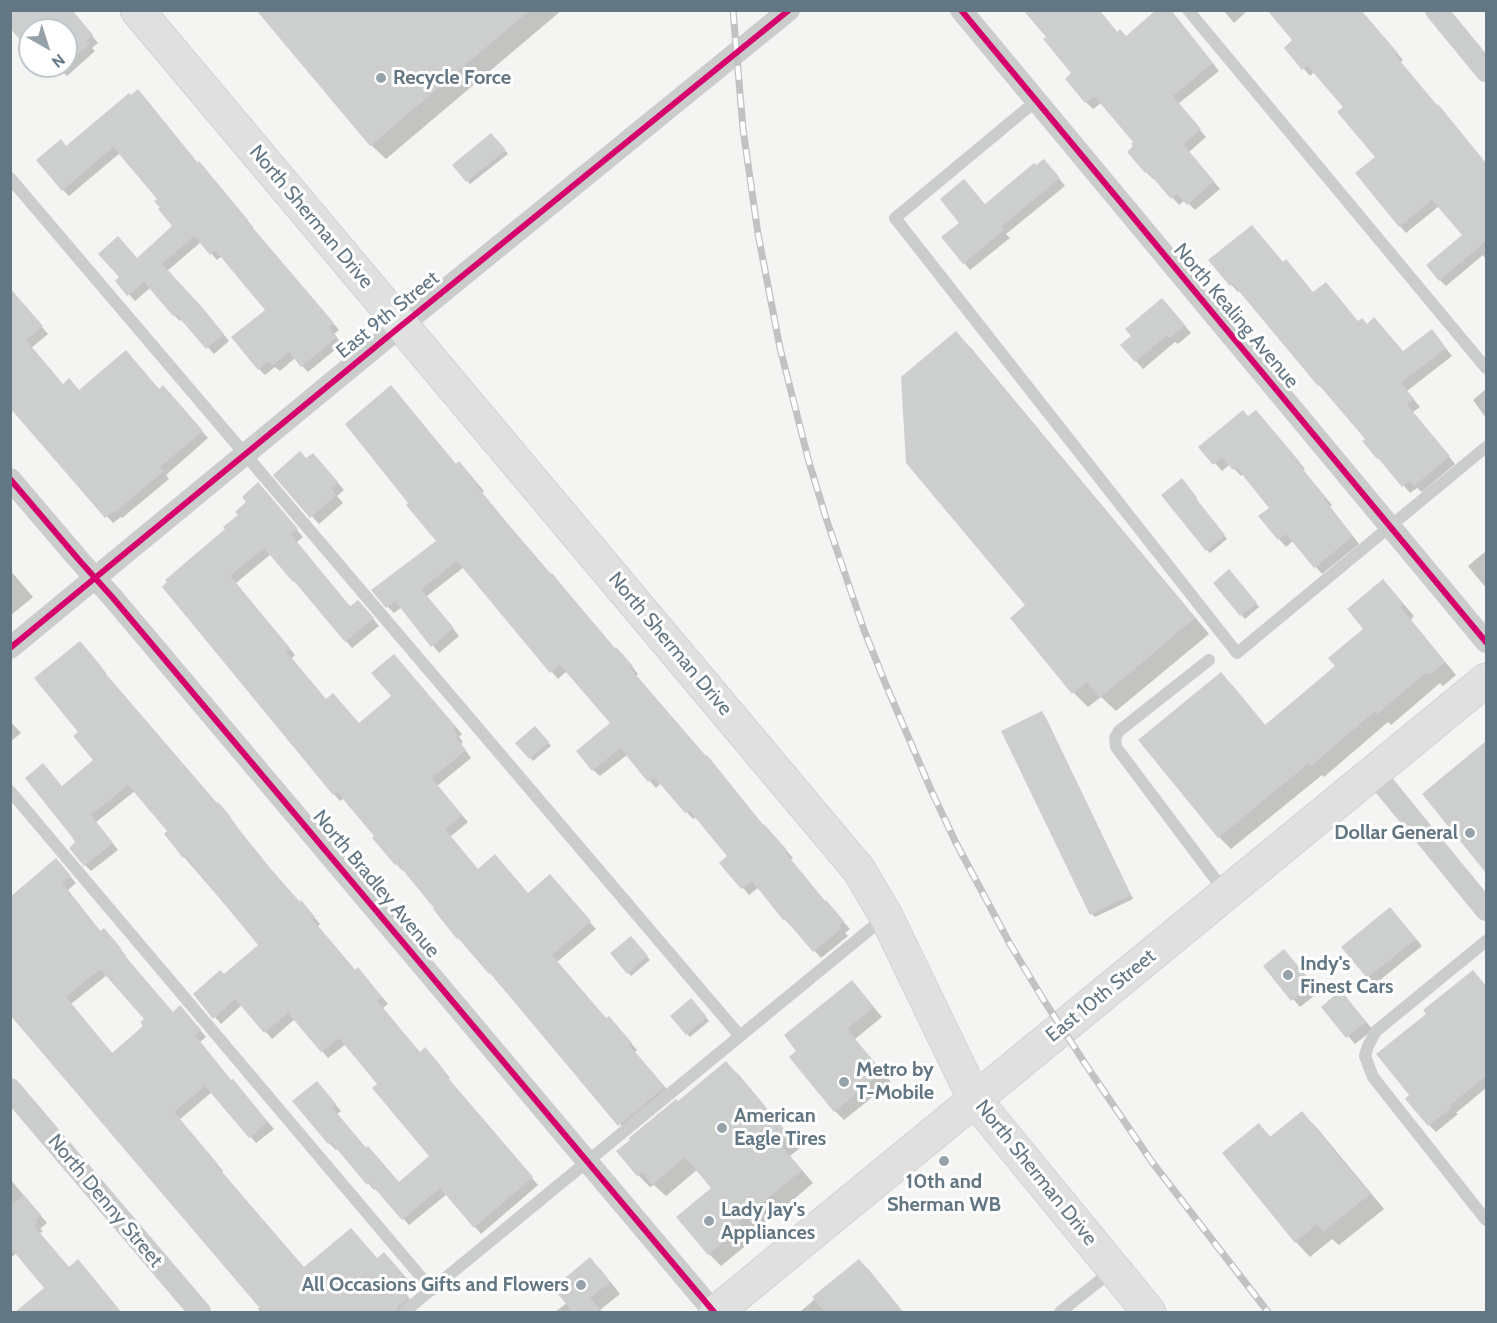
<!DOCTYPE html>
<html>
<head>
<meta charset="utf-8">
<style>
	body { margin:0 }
	#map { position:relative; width:1497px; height:1323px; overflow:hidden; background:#f4f4f2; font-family:Cabin,sans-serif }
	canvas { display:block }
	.frame { position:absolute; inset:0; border:12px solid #637683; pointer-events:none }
	.north { position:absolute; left:18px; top:18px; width:60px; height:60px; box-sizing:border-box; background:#fff; border:2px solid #c1c8cd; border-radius:50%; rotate:141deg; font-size:16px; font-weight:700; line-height:24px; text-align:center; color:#637683 }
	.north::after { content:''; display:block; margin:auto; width:21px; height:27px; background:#96a2aa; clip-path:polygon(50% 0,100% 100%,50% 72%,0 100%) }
</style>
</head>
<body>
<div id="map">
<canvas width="1497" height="1323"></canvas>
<div class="frame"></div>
<div class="north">N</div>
</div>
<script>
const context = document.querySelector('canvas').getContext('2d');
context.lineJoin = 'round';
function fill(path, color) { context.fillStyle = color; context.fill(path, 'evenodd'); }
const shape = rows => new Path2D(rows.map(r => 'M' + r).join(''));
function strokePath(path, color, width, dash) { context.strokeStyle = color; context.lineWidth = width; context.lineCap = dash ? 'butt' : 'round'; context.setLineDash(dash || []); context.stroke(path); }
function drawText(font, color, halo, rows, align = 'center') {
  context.font = font + ' Cabin,sans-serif'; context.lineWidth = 6; context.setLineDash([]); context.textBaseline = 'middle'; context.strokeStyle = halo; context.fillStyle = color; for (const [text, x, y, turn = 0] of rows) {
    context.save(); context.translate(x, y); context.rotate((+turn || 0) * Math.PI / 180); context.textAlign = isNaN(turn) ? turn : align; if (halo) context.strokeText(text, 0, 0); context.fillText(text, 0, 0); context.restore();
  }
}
fill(shape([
	[71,10,98,43,92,48,95,51,67,76,58,67,48,76,38,66,66,66,66,30,30,30,30,49,10,26],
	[258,10,562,10,386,159,371,145],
	[1099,10,1118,33,1126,37,1172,12,1219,71,1178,104,1206,137,1189,152,1220,189,1195,210,1185,200,1179,205,1155,178,1153,179,1146,172,1129,152,1135,146,1135,142,1101,103,1093,109,1086,102,1074,73],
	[1223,10,1248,10,1234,23],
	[1360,10,1403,60,1400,63,1486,164,1486,260,1483,255,1446,286,1440,280,1464,235,1439,206,1406,233,1400,226,1357,173,1377,157,1345,107,1315,71,1310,76,1286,48],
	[129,95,205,170,253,227,252,228,339,330,334,334,342,344,308,372,295,358,280,371,275,367,265,375,259,369,267,310,222,256,217,260,201,242,167,271,207,314,229,341,214,354,183,319,180,321,174,315,151,287,135,301,117,281,137,260,174,226,162,208,159,199,120,153,69,196,63,190,67,147],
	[494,138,508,154,470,184,454,165],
	[1050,167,1065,186,1006,234,1010,238,970,270,964,263,961,223,985,206],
	[1210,261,1283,263,1313,294,1404,353,1438,338,1452,356,1407,391,1420,407,1413,412,1455,464,1422,492,1417,488,1410,493,1386,465,1378,458,1364,442,1367,439,1319,385,1240,290,1238,292],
	[25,307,48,334,31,348,63,385,79,391,159,390,170,394,208,438,166,475,169,479,122,518,121,517,113,523,24,423],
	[1169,307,1191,333,1178,344,1175,342,1143,369,1122,345],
	[956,333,971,348,1209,634,1116,711,1101,697,1088,707,1074,693,1027,605],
	[1486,389,1486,418,1473,400],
	[1249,418,1263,419,1305,469,1303,470,1332,505,1330,507,1359,544,1322,574,1293,541,1286,547,1260,517,1271,508,1243,474,1241,476,1230,464,1222,471,1201,447],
	[306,459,320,462,344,490,337,496,343,503,319,524,275,475],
	[456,465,466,470,484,491,482,493,515,533,615,649,623,655,638,674,636,676,706,757,714,764,764,826,793,858,790,860,826,903,850,929,845,933,848,936,821,958,792,925,791,926,784,919,759,887,749,895,743,888,721,863,729,856,696,817,693,819,661,783,656,788,627,755,600,776,593,770,612,723,567,671,558,679,552,672,464,567,427,596,459,636,439,653,402,607,394,613,387,606,438,542],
	[1185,483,1197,498,1196,500,1227,539,1210,553,1207,550],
	[264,491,303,537,297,542,351,608,365,609,379,626,352,648,271,554,236,583,295,655,291,659,326,700,359,724,393,696,400,662,462,734,459,737,463,742,461,744,471,758,437,786,468,822,450,837,478,870,528,895,556,883,596,929,557,962,607,1020,615,1025,637,1050,635,1052,671,1094,626,1131,490,973,404,869,403,871,396,864,374,838,376,837,344,798,340,801,334,794,164,587,227,529],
	[1486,551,1486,588,1468,566],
	[10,570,33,597,10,616],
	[1232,574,1259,607,1245,619,1215,583],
	[1394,593,1414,616,1411,620,1456,675,1443,686,1440,683,1391,725,1388,722,1324,777,1322,775,1231,849,1219,837,1221,674,1233,686,1266,726,1337,667],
	[86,649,106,673,105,674,217,805,224,810,236,825,235,825,276,876,300,903,307,909,320,924,318,926,356,971,364,976,388,1004,383,1008,420,1053,431,1056,450,1078,448,1079,538,1185,481,1234,447,1194,409,1225,376,1188,374,1190,338,1148,336,1150,329,1143,294,1102,323,1090,341,1111,337,1114,367,1149,399,1183,431,1156,380,1084,346,1044,328,1058,295,1019,272,1039,242,1005,221,1024,195,994,224,976,260,945,184,857,170,831,135,791,96,822,118,850,91,871,85,865,77,842,63,787,95,760,80,732],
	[1042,713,1045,716,1133,899,1095,917,1092,914],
	[10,721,21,733,10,742],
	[535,728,551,746,533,761,517,743],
	[1486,743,1486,870,1424,794],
	[62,867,76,883,68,890,74,898,101,932,110,936,126,956,125,957,173,1013,187,1014,206,1037,200,1042,232,1082,239,1088,274,1129,256,1143,212,1092,179,1120,223,1171,222,1172,304,1268,377,1260,390,1260,410,1282,402,1289,414,1305,405,1312,390,1312,388,1311,387,1312,261,1312,258,1309,260,1307,11,1014],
	[107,975,146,1019,145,1026,113,1054,71,1004],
	[1397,916,1422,946,1375,984,1368,977],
	[630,938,650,960,631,976,612,953],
	[1291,958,1319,992,1300,1007,1265,966],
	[1480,979,1486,987,1486,1088,1456,1113,1458,1114,1436,1132,1429,1125],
	[861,992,882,1017,855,1039,891,1082,844,1120,835,1111,791,1057],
	[691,1000,709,1021,690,1037,687,1034],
	[1348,1000,1373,1030,1355,1044,1323,1007],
	[726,1063,739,1075,800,1148,790,1156,813,1183,751,1235,754,1239,721,1266,709,1254,713,1188,698,1169,666,1196,654,1185,650,1187,638,1175,678,1103],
	[1302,1113,1317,1128,1384,1209,1339,1245,1332,1239,1310,1257,1296,1242,1259,1125,1272,1138],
	[10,1179,47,1223,40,1229,43,1231,40,1233,69,1269,85,1268,121,1312,26,1312,23,1308,46,1288,17,1253,10,1258],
	[590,1259,601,1270,620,1294,600,1310,602,1312,555,1312,567,1303],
	[859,1261,869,1270,903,1312,800,1312]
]), '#0003');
fill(shape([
	[10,10,72,10,93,35,87,40,90,44,66,64,66,30,30,30,30,52,10,28],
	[256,10,530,10,370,146],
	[1023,10,1099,10,1117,32,1120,29,1126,36,1156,10,1171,10,1213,63,1173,96,1201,129,1183,144,1214,181,1187,205,1177,194,1171,199,1147,171,1145,173,1127,152,1133,146,1131,144,1133,142,1095,97,1094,98,1093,97,1085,103,1065,79,1071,73,1043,39,1046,37],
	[1267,10,1361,10,1398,53,1395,55,1437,105,1438,104,1486,163,1486,241,1439,281,1426,265,1462,235,1432,200,1399,227,1355,173,1375,157,1337,112,1343,107,1311,70,1308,66,1302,70,1284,48,1292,40],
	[42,66,64,66,51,77],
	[138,89,198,163,199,161,248,220,247,221,334,323,329,327,337,337,301,367,289,352,272,366,268,361,258,370,231,337,265,310,215,250,210,255,194,236,162,264,201,306,224,334,206,349,176,314,173,316,144,282,127,296,115,281,119,277,98,254,118,236,137,258,172,226,158,209,160,208,154,201,157,199,113,147,62,191,36,160,61,139,66,146,129,93,131,95],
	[491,133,506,150,466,182,452,165],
	[1044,159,1060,178,1001,227,1004,230,963,264,941,237,959,223,940,199,964,179,985,204,1034,163,1036,165],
	[1252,225,1283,262,1286,259,1313,292,1326,282,1358,321,1362,318,1367,324,1374,317,1403,351,1432,329,1446,348,1401,383,1414,399,1407,405,1450,456,1414,486,1409,481,1402,487,1378,458,1377,459,1362,441,1365,439,1319,385,1318,386,1233,284,1230,286,1208,260],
	[10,288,43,326,26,340,63,384,69,378,79,390,126,350,159,389,163,385,203,431,160,467,164,471,114,513,113,512,105,518,10,408],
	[1162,298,1185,325,1170,338,1167,335,1135,362,1120,345,1131,336,1125,329],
	[956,331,1195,618,1100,698,1087,682,1072,694,1010,618,1025,605,906,463,901,377],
	[391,385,456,464,459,461,478,484,476,485,508,524,551,574,552,573,565,589,615,648,616,647,633,666,630,668,706,756,707,755,763,825,764,824,787,850,785,852,825,901,826,900,844,921,839,926,842,928,813,952,785,919,783,920,752,881,741,889,719,863,727,856,689,810,685,813,654,777,648,782,620,748,592,771,576,751,610,723,560,665,550,673,457,561,421,589,454,628,431,647,395,601,386,608,371,590,436,541,406,505,408,503,345,424],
	[1243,410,1248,416,1256,410,1299,461,1297,462,1326,498,1324,499,1353,536,1314,568,1286,534,1278,540,1258,516,1269,508,1236,467,1233,470,1222,457,1213,465,1198,447],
	[300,451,306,458,313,453,338,482,331,488,337,495,310,518,273,475],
	[1182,478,1195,495,1194,496,1225,535,1206,551,1161,495],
	[258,482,298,529,291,535,349,605,351,606,358,600,374,618,345,642,294,581,293,582,264,548,230,576,290,648,286,651,326,699,333,693,359,723,391,696,371,673,394,654,456,727,453,730,457,735,455,737,466,750,432,778,462,815,445,829,478,869,495,854,528,893,550,874,591,921,552,955,606,1018,609,1016,632,1043,629,1045,665,1087,618,1126,490,973,489,974,458,938,457,939,433,909,434,908,397,863,395,865,372,838,374,836,337,792,333,795,162,587,167,582,165,580,225,529,223,527,238,515,235,512,246,502,242,497],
	[1229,569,1257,603,1240,616,1213,583],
	[1383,579,1403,603,1400,607,1445,662,1430,675,1427,672,1377,714,1375,711,1311,766,1309,763,1218,838,1138,740,1221,672,1265,725,1335,666,1328,658,1363,629,1347,609],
	[80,641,101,666,100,667,217,803,218,802,231,817,230,818,270,868,300,902,301,900,315,917,312,919,355,970,358,967,382,997,377,1001,420,1052,425,1047,445,1071,443,1072,533,1177,474,1228,440,1188,402,1220,369,1182,367,1185,331,1142,328,1144,292,1101,317,1081,336,1104,332,1107,366,1148,368,1146,399,1182,429,1156,372,1088,377,1084,339,1038,321,1052,288,1013,264,1033,235,999,213,1019,193,994,220,970,224,974,258,945,185,856,183,858,164,834,167,831,128,785,91,815,113,843,84,866,69,848,75,842,72,837,25,778,43,763,62,786,93,760,73,736,78,732,34,678],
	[1042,711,1131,895,1090,915,1001,731],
	[535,726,549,742,529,759,515,743],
	[1486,741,1486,873,1422,794],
	[56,858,71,876,62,882,68,890,100,931,104,928,121,948,120,950,173,1012,180,1005,201,1030,195,1035,231,1080,233,1079,268,1122,249,1138,205,1086,174,1112,218,1164,216,1165,233,1185,304,1267,351,1228,377,1258,384,1252,404,1275,396,1282,409,1297,398,1306,396,1312,263,1312,10,1015,10,897],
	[100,969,144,1019,140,1022,143,1026,112,1053,66,997],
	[1390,907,1416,939,1367,978,1341,947],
	[631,936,648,956,627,974,610,953],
	[1284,949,1313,984,1291,1001,1263,966],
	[1473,970,1486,986,1486,1076,1450,1105,1452,1107,1428,1126,1405,1099,1409,1095,1376,1054,1426,1014,1423,1010],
	[852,980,874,1007,847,1029,882,1072,834,1112,789,1057,796,1051,784,1035],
	[1341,990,1366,1022,1346,1038,1321,1007],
	[691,998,707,1017,686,1035,670,1016],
	[726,1061,789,1135,779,1143,802,1170,739,1222,742,1226,708,1255,676,1217,711,1188,685,1157,652,1185,642,1172,637,1176,616,1151,630,1140,629,1138,676,1099,678,1101],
	[1302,1111,1370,1194,1323,1232,1317,1224,1295,1243,1222,1153,1259,1123,1270,1137],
	[24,1195,41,1215,35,1221,37,1223,34,1226,69,1267,78,1259,121,1312,15,1312,44,1288,10,1247,10,1206],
	[590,1257,610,1282,590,1298,602,1312,573,1312,553,1288],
	[859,1259,903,1312,825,1312,812,1297]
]), '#cdcfce');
const secondary = shape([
	[137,10,859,870,886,916,975,1100,1149,1312],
	[716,1312,1486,680]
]);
strokePath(secondary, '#d0d2d2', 35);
strokePath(shape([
	[1188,10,1486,368],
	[1036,101,895,218,1237,653,1486,447],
	[10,178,740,1036],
	[1209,660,1119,731,1115,738,1116,747,1225,892],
	[10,791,432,1290],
	[1486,941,1376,1031,1368,1046,1365,1056,1373,1077,1486,1220],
	[404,1312,885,917],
	[1060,1312,1113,1270]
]), '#cbcdcd', 12);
strokePath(shape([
	[961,10,1486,642],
	[1436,10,1486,71],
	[10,479,79,560,113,598,714,1312],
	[10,648,391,334,789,10],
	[1374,773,1486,910],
	[10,1089,200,1312]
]), '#cbcdcd', 22);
strokePath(secondary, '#e0e0e0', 33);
const rail = shape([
	[733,10,743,129,758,234,780,348,809,462,826,518,864,630,886,685,931,790,956,843,1010,944,1043,999,1086,1065,1152,1162,1268,1312]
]);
strokePath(rail, '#c0c2c3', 7);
strokePath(rail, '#fff', 4.5, [14]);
strokePath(shape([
	[961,10,1486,642],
	[10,479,79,560,113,598,714,1312],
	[10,648,391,334,789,10]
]), '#d6006c', 6);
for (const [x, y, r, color] of [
	[381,78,6,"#96a2aa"],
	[1470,833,6,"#96a2aa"],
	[1288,975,6,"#96a2aa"],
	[844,1082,6,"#96a2aa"],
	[722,1128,6,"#96a2aa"],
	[944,1161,6,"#96a2aa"],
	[709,1221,6,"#96a2aa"],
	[581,1285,6,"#96a2aa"]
]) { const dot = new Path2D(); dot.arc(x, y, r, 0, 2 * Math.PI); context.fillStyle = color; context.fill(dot); strokePath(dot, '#fff', 2); }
drawText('bold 20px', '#637683', '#fff', [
	["Recycle Force",393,78],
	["Dollar General",1458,833,"right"],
	["Indy's",1300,964],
	["Finest Cars",1300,987],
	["Metro by",856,1070],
	["T-Mobile",856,1093],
	["American",734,1116],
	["Eagle Tires",734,1139],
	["10th and",944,1182,"center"],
	["Sherman WB",944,1205,"center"],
	["Lady Jay's",721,1210],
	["Appliances",721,1233],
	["All Occasions Gifts and Flowers",569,1285,"right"]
], 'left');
drawText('20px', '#637683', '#fff', [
	["North Sherman Drive",311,217,50],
	["East 9th Street",388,315,-39],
	["North Kealing Avenue",1236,316,50],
	["North Sherman Drive",670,644,50],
	["North Bradley Avenue",376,884,50],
	["East 10th Street",1101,996,-39],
	["North Sherman Drive",1036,1173,51],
	["North Denny Street",105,1201,50]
]);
</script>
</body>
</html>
